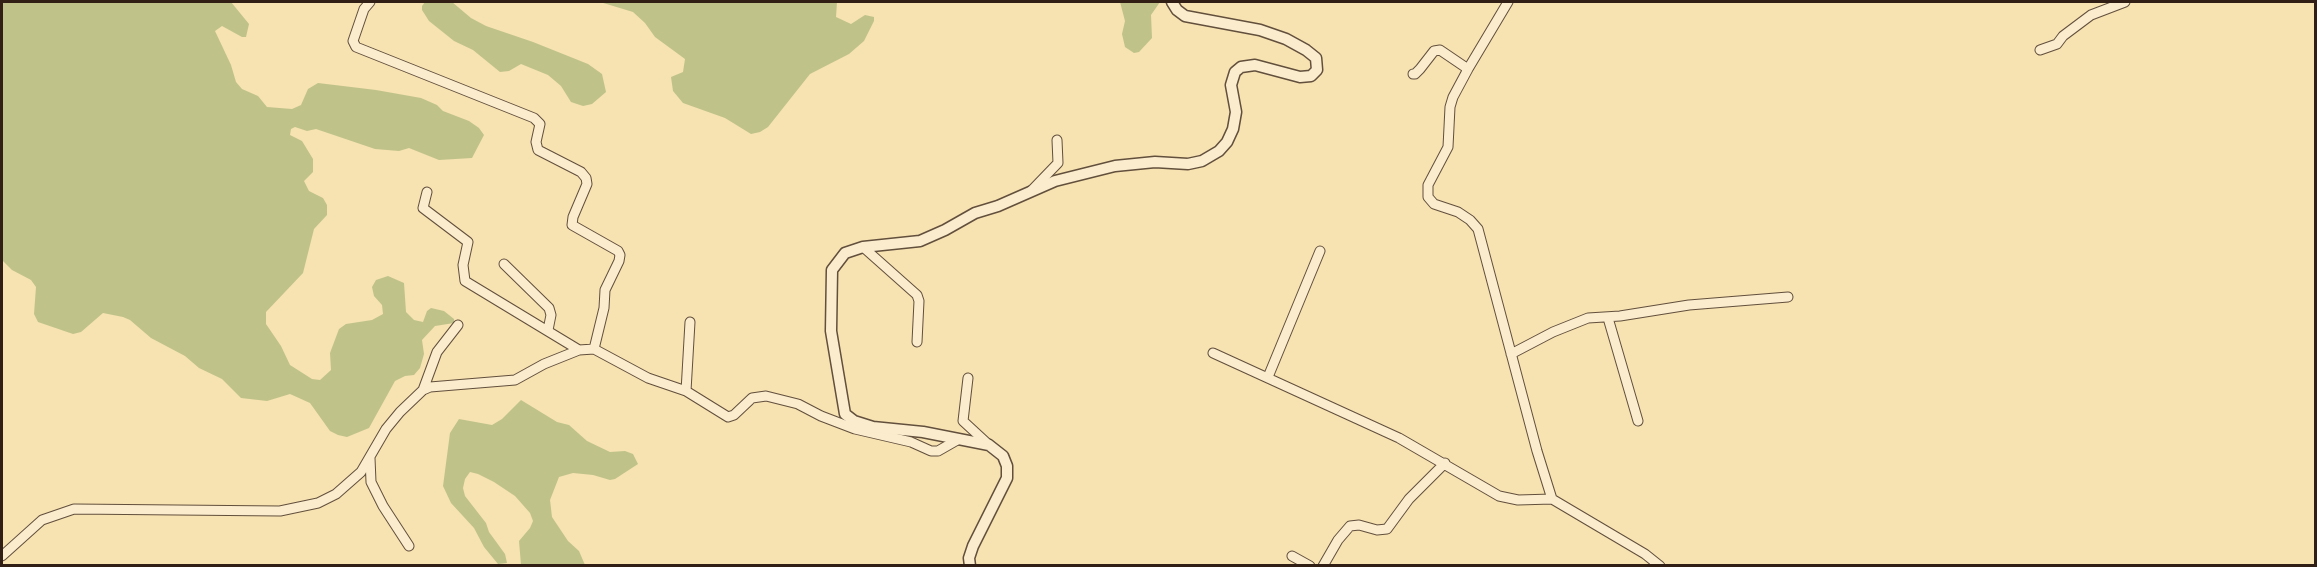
<!DOCTYPE html>
<html>
<head>
<meta charset="utf-8">
<style>
	body { margin:0 }
	#map { position:relative; width:2317px; height:567px; overflow:hidden; background:#f7e2b2; font-family:"IM FELL English",serif }
	canvas { display:block }
	.frame { position:absolute; inset:0; border:3px solid #311e15; pointer-events:none }
</style>
</head>
<body>
<div id="map">
<canvas width="2317" height="567"></canvas>
<div class="frame"></div>
</div>
<script>
const context = document.querySelector('canvas').getContext('2d');
context.lineJoin = 'round';
function fill(path, color) { context.fillStyle = color; context.fill(path, 'evenodd'); }
const shape = rows => new Path2D(rows.map(r => 'M' + r).join(''));
function strokePath(path, color, width, dash) { context.strokeStyle = color; context.lineWidth = width; context.lineCap = dash ? 'butt' : 'round'; context.setLineDash(dash || []); context.stroke(path); }
fill(shape([
	[2,2,231,2,249,24,246,37,242,37,222,26,215,31,231,65,236,82,242,89,258,96,267,107,292,109,301,105,308,89,318,83,376,90,421,98,437,105,443,111,469,121,479,128,484,135,472,158,439,160,409,148,399,151,375,149,316,129,307,131,295,127,291,129,290,135,302,141,313,159,313,172,304,181,309,191,323,198,327,205,327,215,314,229,303,273,266,312,266,324,281,346,290,365,312,379,320,380,331,370,330,353,339,329,346,324,372,320,383,314,382,305,374,296,372,287,376,280,388,276,404,283,406,312,414,320,423,322,427,311,431,308,444,311,454,319,454,323,435,326,422,340,424,354,420,368,414,375,405,376,395,381,369,428,347,437,338,435,330,431,310,403,290,394,267,401,241,398,222,379,199,368,185,356,151,338,130,320,123,317,103,313,81,332,73,334,38,322,34,314,36,287,31,280,12,270,2,260],
	[425,2,452,2,471,18,486,26,533,42,588,64,602,74,606,92,592,104,583,106,571,102,561,86,548,75,521,64,509,71,500,72,473,50,454,41,429,21,422,10,422,6],
	[600,2,837,2,836,17,851,24,865,15,874,17,874,21,864,41,849,54,810,74,768,127,760,132,751,134,725,118,683,103,673,91,671,77,683,72,685,59,655,37,645,23,633,12],
	[1120,2,1160,2,1151,15,1152,38,1139,52,1134,53,1125,47,1122,34,1125,21],
	[521,400,557,422,569,425,587,441,610,452,625,451,633,454,638,464,615,479,610,480,593,475,573,473,559,477,550,500,552,517,568,541,579,551,585,565,521,565,519,541,530,528,533,521,530,513,515,496,494,482,478,474,470,472,465,479,463,488,465,496,486,523,489,532,505,554,507,563,498,564,484,547,474,528,451,503,443,486,450,433,459,419,492,425,502,419]
]), '#bfc38a');
const minor = shape([
	[370,2,364,9,353,41,356,47,534,118,540,124,536,142,538,150,581,172,586,178,587,184,573,217,572,225,618,251,620,255,619,261,605,290,604,308,594,349],
	[1508,2,1468,69,1453,97,1450,107,1448,147,1428,185,1428,197,1434,204,1458,212,1470,220,1478,229,1537,451,1552,499,1645,554,1660,566],
	[2040,50,2057,44,2063,36,2091,15,2125,2],
	[1413,74,1415,74,1420,69,1434,51,1440,50,1468,69],
	[1031,191,1058,163,1057,140],
	[427,192,423,208,468,242,463,265,465,281,579,350],
	[863,247,917,295,919,301,917,342],
	[504,264,549,308,551,315,548,330],
	[1608,318,1638,421],
	[690,322,686,391,728,417,734,415,752,398,766,396,798,404,821,416,855,429,911,442,931,451,938,451,959,439],
	[1213,353,1399,438,1499,496,1518,500,1552,499],
	[1511,354,1553,332,1588,318,1620,316,1689,305,1788,297],
	[1268,377,1320,251],
	[968,378,963,421,989,445],
	[423,390,437,352,458,325],
	[370,458,371,482,383,506,409,546],
	[2,556,42,520,74,509,280,511,318,503,336,494,361,472,386,429,400,412,423,390,430,387,515,380,544,364,579,350,594,349,648,378,686,391],
	[1292,556,1310,566],
	[1323,566,1338,540,1350,526,1359,525,1377,530,1387,529,1409,499,1445,463]
]);
const tertiary = shape([
	[970,566,969,558,973,546,1007,478,1007,466,1003,456,989,445,923,432,873,427,854,421,845,414,831,331,832,270,845,253,863,247,920,241,945,230,975,213,998,206,1055,181,1115,166,1155,162,1188,164,1202,161,1219,151,1227,142,1233,129,1236,112,1231,85,1235,72,1241,67,1255,65,1300,77,1311,76,1317,70,1316,58,1306,50,1286,39,1260,30,1185,16,1177,10,1172,2]
]);
strokePath(minor, '#624f3c', 11);
strokePath(tertiary, '#624f3c', 13);
strokePath(minor, '#faeccd', 9);
strokePath(tertiary, '#faeccd', 10);
</script>
</body>
</html>
